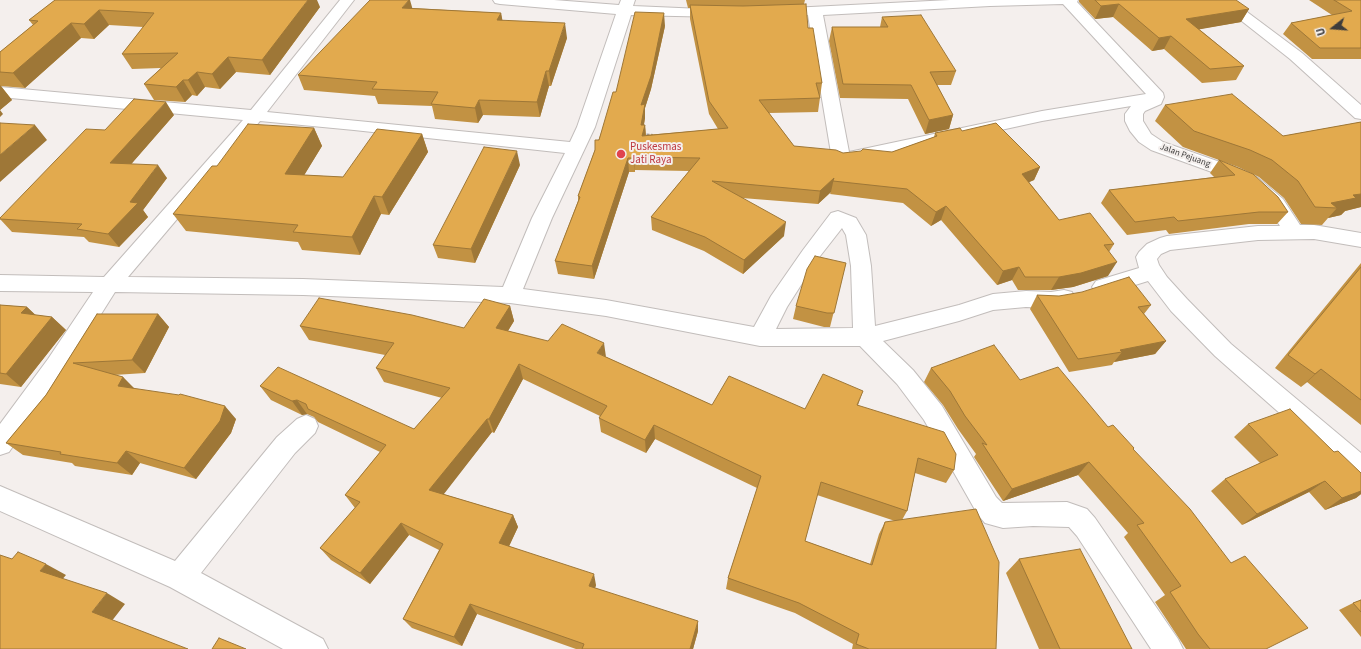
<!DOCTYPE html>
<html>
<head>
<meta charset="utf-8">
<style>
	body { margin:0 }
	#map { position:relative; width:1361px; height:649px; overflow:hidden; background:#f4efed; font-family:"Source Sans 3",sans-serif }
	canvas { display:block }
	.north { position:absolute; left:1313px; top:8px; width:40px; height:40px; -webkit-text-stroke:3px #f4efed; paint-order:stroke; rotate:253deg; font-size:11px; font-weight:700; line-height:16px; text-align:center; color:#3d3c3b }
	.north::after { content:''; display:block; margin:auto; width:14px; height:18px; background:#3d3c3b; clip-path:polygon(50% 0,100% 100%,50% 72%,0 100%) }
</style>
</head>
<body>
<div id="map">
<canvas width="1361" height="649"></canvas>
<div class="north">U</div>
</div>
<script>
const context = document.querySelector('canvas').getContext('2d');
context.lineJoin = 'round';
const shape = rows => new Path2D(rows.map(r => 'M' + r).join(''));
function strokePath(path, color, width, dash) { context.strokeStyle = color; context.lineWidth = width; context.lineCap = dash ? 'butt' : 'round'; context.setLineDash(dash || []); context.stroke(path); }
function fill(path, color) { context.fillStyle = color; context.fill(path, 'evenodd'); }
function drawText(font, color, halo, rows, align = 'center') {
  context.font = font + ' "Source Sans 3",sans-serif'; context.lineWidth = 4; context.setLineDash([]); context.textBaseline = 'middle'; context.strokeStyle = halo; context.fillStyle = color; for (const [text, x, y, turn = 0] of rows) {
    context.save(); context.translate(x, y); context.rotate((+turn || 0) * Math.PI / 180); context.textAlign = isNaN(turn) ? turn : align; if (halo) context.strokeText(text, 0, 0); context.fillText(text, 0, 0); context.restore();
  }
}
const minor = shape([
	[340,0,354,0,267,112,570,142,577,127,616,14,500,4,495,3,493,0,554,0,619,5,621,0,635,0,633,6,725,10,727,13,725,16,720,17,631,15,595,127,552,218,523,289,606,300,754,327,771,296,803,250,831,213,838,211,856,218,866,235,871,266,875,326,959,305,993,294,1026,291,1051,292,1064,290,1072,292,1075,298,1072,304,1064,306,1051,308,1026,307,993,310,959,321,883,341,913,370,942,406,996,497,1002,503,1067,502,1087,509,1095,518,1178,639,1183,649,1151,649,1077,536,1069,527,1033,526,1003,528,985,523,978,515,924,420,897,384,860,346,760,346,606,316,510,303,303,295,115,292,64,373,9,452,0,455,0,424,48,359,93,292,0,291,0,275,104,277,243,120,0,97,0,87,251,110,340,0],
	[260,121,354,130,565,153,532,218,503,287,303,279,128,277,260,121],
	[842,228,846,235,851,266,853,328,776,329,787,307,817,260,842,228],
	[950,0,1078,0,1077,2,1163,93,1164,97,1161,104,1145,111,1143,114,1143,121,1151,134,1163,142,1237,168,1258,178,1283,199,1300,225,1314,225,1361,233,1361,247,1314,239,1258,240,1170,250,1161,254,1157,259,1159,265,1167,277,1187,299,1231,344,1361,453,1361,480,1352,477,1215,356,1171,311,1148,281,1103,295,1096,293,1092,287,1096,281,1139,268,1136,257,1139,252,1147,244,1160,238,1167,236,1258,226,1280,226,1269,209,1244,186,1223,176,1151,150,1139,142,1130,131,1125,121,1125,114,1131,106,1042,121,841,165,835,163,832,159,808,15,776,16,771,15,769,12,771,9,950,0],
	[1063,4,1146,94,1042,111,849,152,823,15,990,6,1063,4],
	[1215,0,1231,0,1302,53,1361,105,1361,119,1355,118,1290,59,1215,0],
	[306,415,315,419,318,426,315,433,295,453,201,573,323,639,328,649,283,649,170,587,0,511,0,486,175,561,277,437,297,419,306,415]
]);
strokePath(minor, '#c2bdbb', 2);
strokePath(shape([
	[642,134,653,135]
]), '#9b9896', 2, [3, 1.5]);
fill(minor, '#fff');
fill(shape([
	[55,0,320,7,270,75,236,72,220,89,205,87,197,96,192,95,185,102,154,100,144,84,161,68,132,69,122,54,143,27,109,25,94,39,81,38,25,88,1,86,12,100,0,110,0,52,33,25,29,20],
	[686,0,805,0,804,4,808,28,822,83,818,112,769,113,794,146,843,153,892,152,934,137,935,133,962,131,1040,167,1034,180,1029,182,1059,220,1114,244,1109,252,1108,276,1073,287,1051,290,1018,290,1012,280,997,285,941,220,931,226,903,203,830,194,831,192,818,204,742,198,784,236,743,274,704,251,652,230,651,217,689,171,635,170,635,172,629,172,594,279,558,274,555,261,578,201,578,196,616,92,665,26,651,89,645,108,645,118,644,125,645,125,646,135,718,129,709,114,690,19,690,8,688,8],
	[1079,0,1132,0,1249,9,1241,22,1199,29,1244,66,1236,80,1202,83,1164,49,1152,51,1113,17,1095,19,1079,2],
	[1309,0,1361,0,1361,59,1312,59,1283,34,1291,23,1332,15],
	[412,8,501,13,502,20,567,38,551,86,549,86,540,117,483,115,478,123,435,119,432,106,378,104,375,96,304,90,298,75],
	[882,17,956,71,951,85,937,85,953,115,949,129,925,134,908,99,840,98,829,41,832,27,880,27],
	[1165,105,1283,136,1361,122,1361,207,1345,211,1341,215,1328,218,1322,225,1301,224,1284,198,1259,177,1238,167,1221,161,1288,212,1277,224,1249,224,1169,234,1166,230,1127,235,1101,203,1109,190,1214,177,1210,173,1219,160,1183,147,1155,121],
	[174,115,131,164,167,178,143,210,148,217,119,247,89,242,84,237,12,232,0,219,0,218,105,130],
	[314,128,322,146,304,175,343,177,422,134,428,152,389,215,381,214,360,255,302,250,298,242,186,231,173,214,217,166],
	[520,165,475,263,438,258,433,245],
	[846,263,830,327,824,327,793,319,796,306],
	[1361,263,1361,425,1307,382,1301,387,1275,368],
	[1037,295,1151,305,1144,314,1166,341,1155,354,1114,362,1112,365,1069,372,1030,309],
	[0,305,27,307,35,315,52,317,66,330,21,387,0,384],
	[510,306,514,321,508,331,606,357,712,405,805,409,858,405,954,470,946,483,915,473,907,511,902,520,996,649,852,649,853,644,795,613,726,589,728,578,757,488,655,439,646,453,601,432,599,418,600,416,523,379,494,433,492,432,443,494,513,515,518,527,509,546,596,585,595,588,698,631,693,649,576,649,477,614,462,646,412,628,403,619,439,550,409,535,370,584,331,560,320,548,355,508,345,495,380,452,318,422,314,417,307,414,302,415,271,400,260,386,414,429,442,398,384,382,376,368,385,355,309,340,300,326,464,328],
	[817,495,895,521,885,522,879,534,870,564,805,541],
	[97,314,158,314,169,327,145,373,114,375,123,377,134,389,236,419,231,433,196,479,140,463,132,475,75,466,72,463,23,455,6,443,46,395],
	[931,368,1020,380,1108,427,1134,448,1133,449,1266,649,1186,649,1155,602,1165,595,1124,537,1128,533,1078,475,1003,501,974,457,976,454,958,429,943,405,924,382],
	[1248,424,1334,452,1361,473,1361,494,1356,498,1325,510,1309,492,1242,525,1211,491,1225,479,1260,463,1234,437],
	[1019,559,1132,649,1039,649,1006,573],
	[1361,600,1361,637,1339,610,1353,603]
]), '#c29243');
fill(shape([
	[308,0,317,0,320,7,270,75,262,60],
	[409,0,410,0,414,14,402,8],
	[1119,4,1113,17,1095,19,1101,6],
	[1249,9,1241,22,1179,33,1186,19],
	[99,10,109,25,94,39,84,24],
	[501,13,504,28,497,20],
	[664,13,665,26,651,89,645,108,645,118,642,134,645,125,646,139,642,150,641,125,641,105],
	[71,23,81,38,25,88,13,73],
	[565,23,567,38,551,86,549,71],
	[1171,36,1164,49,1152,51,1159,38],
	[228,57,236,72,220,89,212,74],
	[546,71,549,86,540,117,537,102],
	[197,72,205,87,197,96,188,80],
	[183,80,192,95,185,102,176,87],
	[0,85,12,100,0,110],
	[479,100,483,115,478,123,475,108],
	[166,102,174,115,120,177,110,163],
	[0,110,3,114,0,117],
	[953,115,949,129,925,134,929,120],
	[35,125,47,140,0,182,0,155],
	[314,128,322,146,294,192,285,174],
	[422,134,428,152,389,215,382,197],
	[517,151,520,165,475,263,471,249],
	[635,157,635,172,634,158],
	[628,158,629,172,594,279,592,266],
	[158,165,167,178,143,210,148,217,119,247,108,234,130,202],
	[1040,167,1034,180,1016,188,1022,174],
	[834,178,831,192,818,204,820,191],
	[1361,194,1361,207,1345,211,1341,215,1328,218,1337,208,1331,203,1353,195],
	[374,196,381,214,360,255,352,237],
	[946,206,941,220,931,226,936,212],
	[786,222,784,236,743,274,744,260],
	[1117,262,1108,276,1073,287,1051,290,1059,277],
	[1019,267,1012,280,997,285,1003,271],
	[510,306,514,321,501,342,496,328],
	[27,307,41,320,21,313],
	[158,314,169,327,145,373,132,360],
	[52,317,66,330,21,387,6,374],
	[1166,341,1155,354,1114,362,1122,352,1120,350],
	[604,343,606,357,597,353],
	[519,364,523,379,494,433,489,419],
	[1321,369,1307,382,1301,387,1315,374],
	[123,377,136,390,118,386],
	[863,391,858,405,852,419,857,405],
	[297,400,307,414,302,415,292,401],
	[225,406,236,419,231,433,196,479,184,468],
	[487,419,492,432,437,503,429,490],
	[654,425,655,439,646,453,645,440],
	[126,451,140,463,132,475,117,463],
	[1089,462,1078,475,1003,501,1012,489],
	[1325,481,1309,492,1242,525,1257,514],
	[1361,491,1361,494,1356,498,1325,510,1342,498],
	[513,515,518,527,505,555,499,543],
	[401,523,409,535,370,584,360,573],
	[46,564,66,575,60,582,40,571],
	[594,574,596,585,592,597,589,586],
	[107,593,125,604,111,622,92,612],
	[470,604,477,614,462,646,454,637],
	[698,621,698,631,693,649,690,649]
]), '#9e7737');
const building = shape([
	[55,0,308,0,262,60,228,57,212,74,197,72,188,80,183,80,176,87,144,84,178,53,122,54,154,13,99,10,84,24,71,23,13,73,0,72,0,52,38,21,29,20,55,0],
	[370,0,409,0,402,8,501,13,497,20,565,23,549,71,546,71,537,102,479,100,475,108,431,104,438,92,372,89,377,82,298,75,370,0],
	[1095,0,1236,0,1249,9,1186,19,1244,66,1210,69,1171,36,1159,38,1119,4,1101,6,1095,0],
	[1334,0,1361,0,1361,48,1320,48,1291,23,1352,11,1334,0],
	[806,4,808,28,813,28,822,83,816,83,820,98,759,100,794,146,836,150,843,153,861,151,863,149,892,152,937,136,935,133,960,128,962,131,996,123,1040,167,1022,174,1059,220,1090,213,1114,244,1104,245,1117,262,1081,273,1059,277,1025,277,1019,267,1003,271,946,206,936,212,907,189,833,181,834,178,820,191,712,181,786,222,744,260,705,237,651,217,700,158,635,157,634,158,628,158,592,266,555,261,580,197,578,196,595,150,595,140,599,140,613,92,616,92,635,12,664,13,651,76,641,105,645,104,641,125,645,125,642,136,728,128,709,101,690,5,743,6,806,4],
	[921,15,956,71,930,72,953,115,929,120,911,85,843,84,832,27,888,27,882,17,921,15],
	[1232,94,1283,136,1361,122,1361,194,1353,195,1356,198,1331,203,1337,208,1315,207,1298,181,1272,160,1250,150,1194,131,1165,105,1232,94],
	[134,99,166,102,110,163,158,165,130,202,138,203,108,234,77,229,82,224,0,219,0,218,86,129,105,130,134,99],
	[0,123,35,125,0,155,0,123],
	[248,124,314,128,285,174,343,177,377,129,422,134,382,197,374,196,352,237,293,232,298,225,173,214,212,166,217,166,248,124],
	[484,147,517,151,471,249,433,245,484,147],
	[1219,160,1253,174,1278,197,1288,212,1259,212,1178,221,1174,217,1135,222,1109,190,1235,175,1219,160],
	[815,256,846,263,834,313,827,313,796,306,807,269,815,256],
	[1361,267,1361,400,1321,369,1315,374,1288,355,1361,267],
	[1129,277,1151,305,1138,307,1166,341,1120,350,1122,352,1078,359,1037,295,1059,296,1082,292,1129,277],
	[319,298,412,315,464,328,484,299,510,306,496,328,548,341,562,324,604,343,597,353,712,405,729,376,805,409,823,374,863,391,857,405,944,432,956,454,954,470,918,458,907,511,821,482,805,541,872,565,885,522,976,509,999,562,996,649,869,649,856,644,859,634,799,603,728,578,761,476,654,425,645,440,599,418,607,406,519,364,489,419,487,419,429,490,513,515,499,543,594,574,589,586,698,621,690,649,582,649,584,644,470,604,454,637,403,619,443,544,401,523,360,573,320,548,360,502,345,495,386,445,308,409,306,404,297,400,292,401,260,386,278,367,414,429,450,388,376,368,394,343,300,326,319,298],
	[0,305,27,307,21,313,52,317,6,374,0,373,0,305],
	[97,314,158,314,132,360,73,363,123,377,118,386,179,395,180,394,225,406,220,421,184,468,126,451,117,463,60,454,61,452,6,443,46,395,97,314],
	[994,345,1020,380,1058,367,1108,427,1113,425,1134,448,1133,449,1190,509,1231,563,1245,556,1308,628,1266,649,1210,649,1198,634,1170,592,1181,586,1137,525,1144,523,1089,462,1012,489,982,443,987,445,965,416,950,391,931,368,994,345],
	[1290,409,1334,452,1338,451,1361,473,1361,491,1342,498,1325,481,1257,514,1225,479,1278,455,1248,424,1290,409],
	[1080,549,1132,649,1060,649,1019,559,1080,549],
	[18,552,46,564,40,571,107,593,92,612,188,649,0,649,0,555,12,559,18,552],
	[1361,600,1361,612,1353,603,1361,600],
	[219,638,246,649,212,649,219,638]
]);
fill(building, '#e2aa4e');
strokePath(building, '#9e7737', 1);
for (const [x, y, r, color] of [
	[621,154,5,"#e0444e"]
]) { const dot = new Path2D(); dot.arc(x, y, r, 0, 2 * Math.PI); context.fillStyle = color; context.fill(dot); strokePath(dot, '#f4efed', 1.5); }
drawText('9px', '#3d3c3b', '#f4efed', [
	["Jalan Pejuang",1185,156,20]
]);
drawText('11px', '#be3a42', '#f4efed', [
	["Puskesmas",630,148],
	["Jati Raya",630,161]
], 'left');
</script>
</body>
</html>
